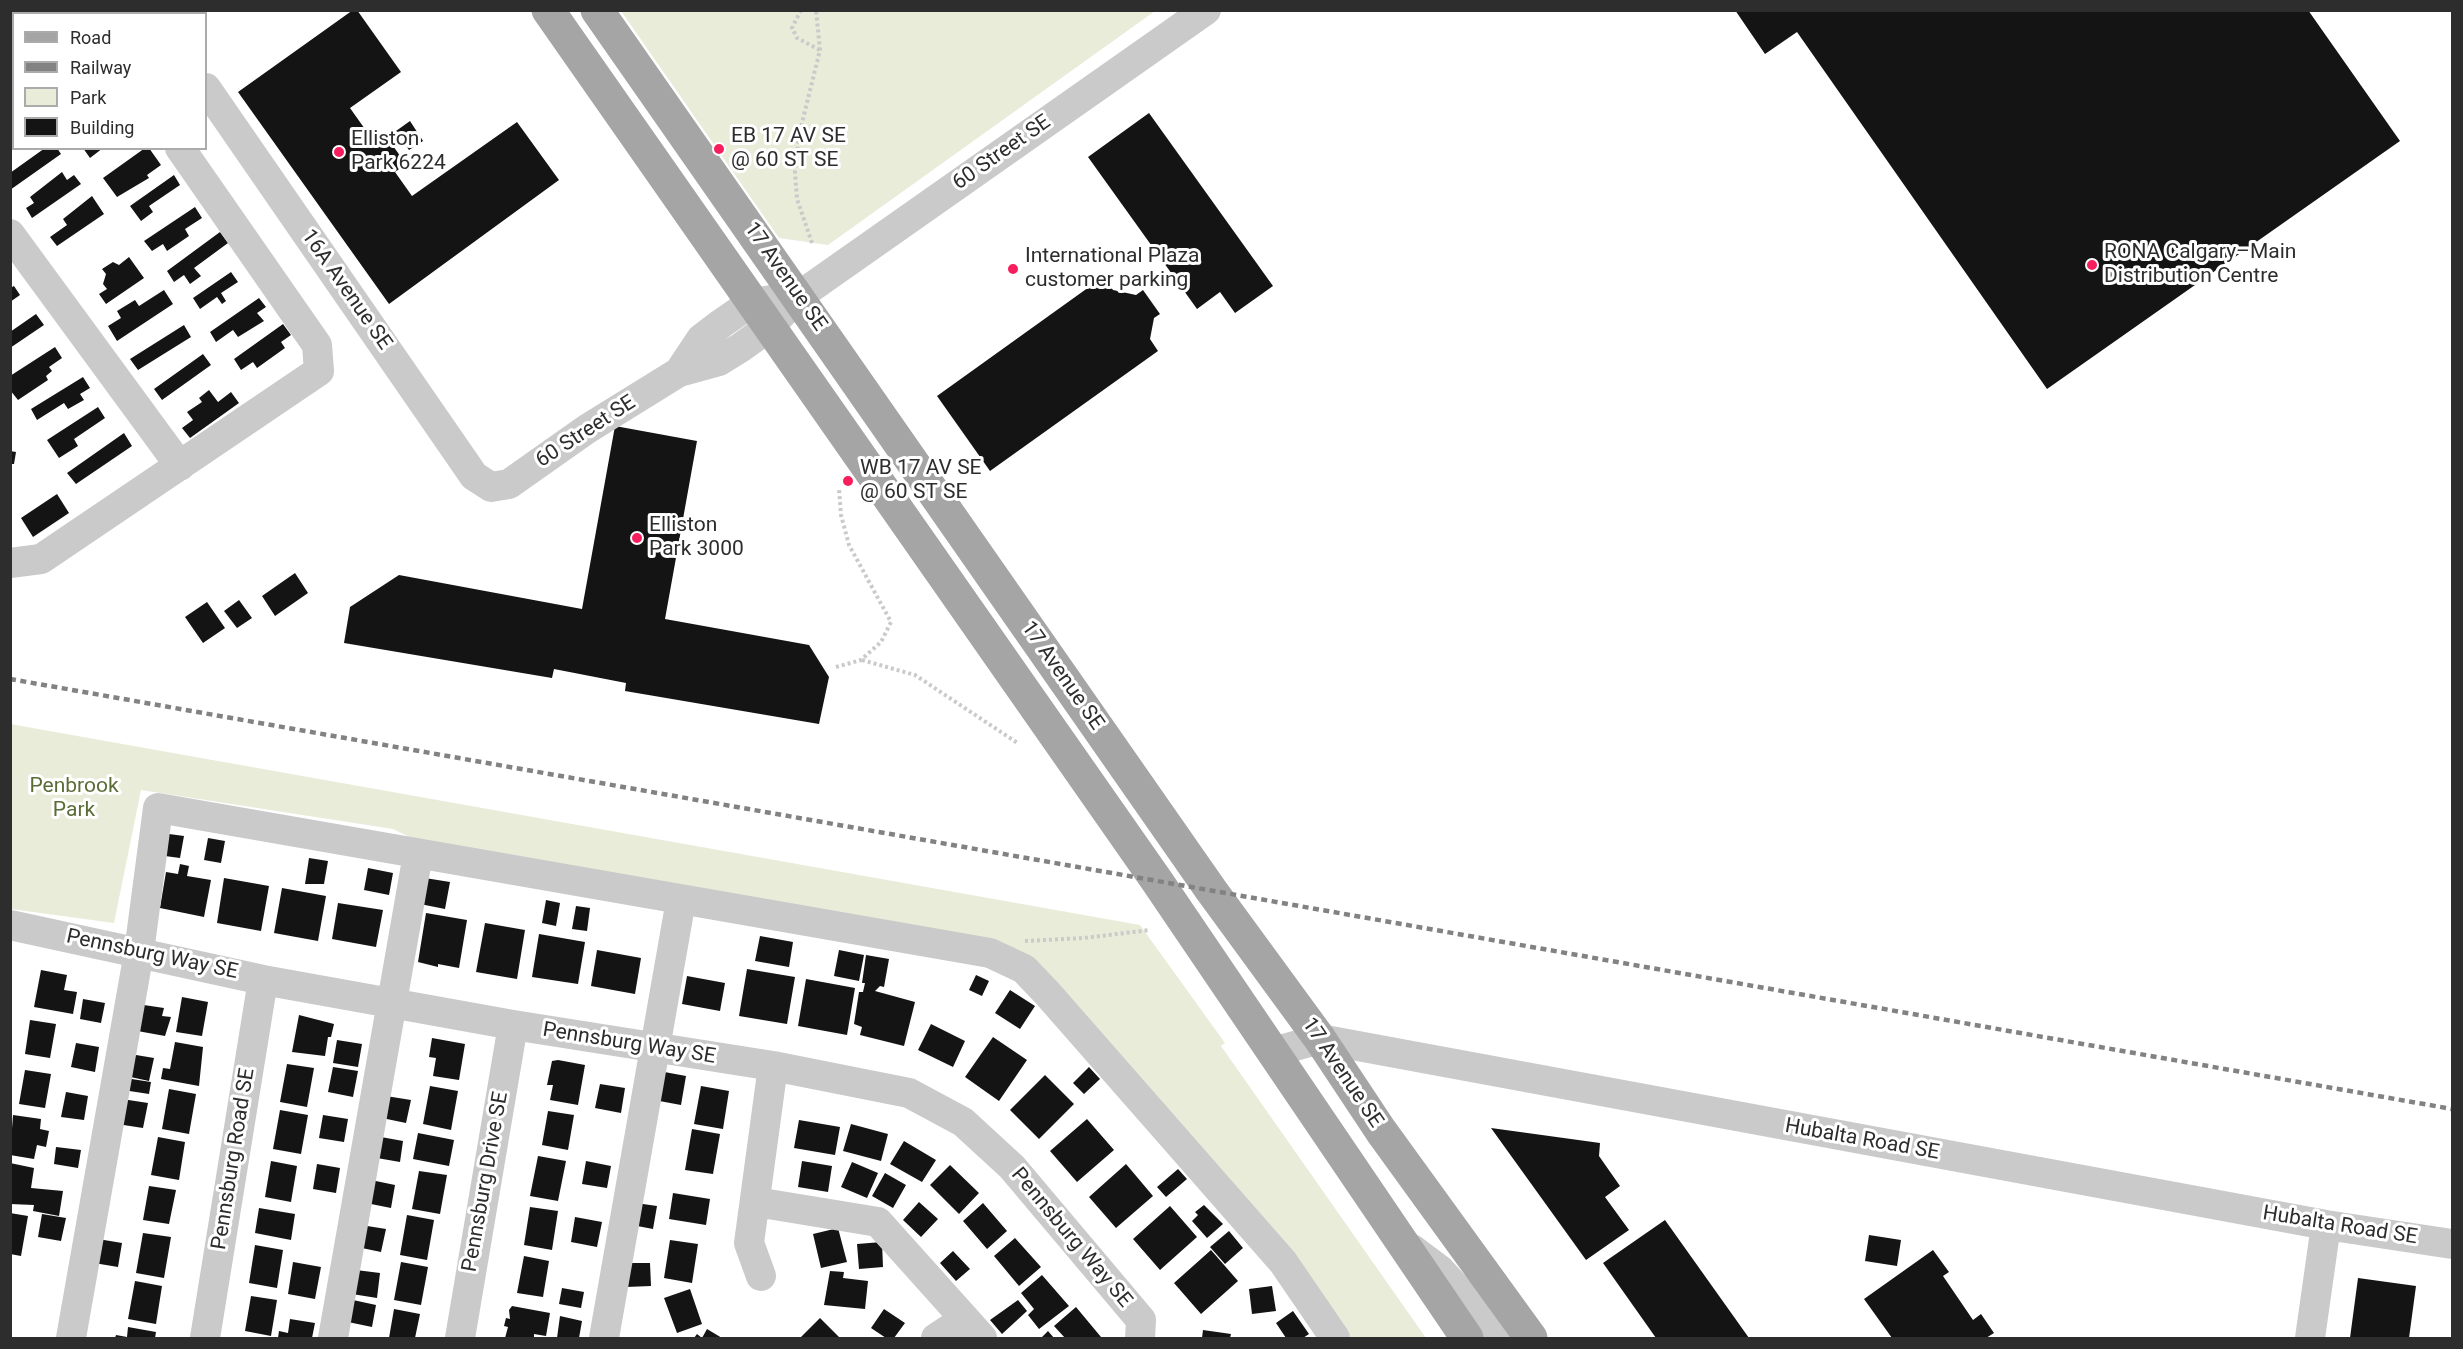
<!DOCTYPE html>
<html>
<head>
<meta charset="utf-8">
<style>
	body { margin:0 }
	#map { position:relative; width:2463px; height:1349px; overflow:hidden; background:#fff; font-family:Roboto,sans-serif }
	canvas { display:block }
	.frame { position:absolute; inset:0; border:12px solid #2d2d2d; pointer-events:none }
	.legend { position:absolute; left:12px; top:12px; width:195px; height:138px; box-sizing:border-box; background:#fff; border:2px solid #ababab; margin:0; padding:8px 10px; list-style:none; font-size:18px; color:#2d2d2d }
	.legend li { display:flex; align-items:center; gap:12px; height:30px }
	.legend b { width:30px; border:2px solid #ababab }
</style>
</head>
<body>
<div id="map">
<canvas width="2463" height="1349"></canvas>
<div class="frame"></div>
<ul class="legend">
<li><b style="height:8px;background:#a5a5a5"></b>Road</li>
<li><b style="height:8px;background:#828282"></b>Railway</li>
<li><b style="height:16px;background:#e8ecd9"></b>Park</li>
<li><b style="height:16px;background:#141414"></b>Building</li>
</ul>
</div>
<script>
const context = document.querySelector('canvas').getContext('2d');
context.lineJoin = 'round';
function fill(path, color) { context.fillStyle = color; context.fill(path, 'evenodd'); }
const shape = rows => new Path2D(rows.map(r => 'M' + r).join(''));
function strokePath(path, color, width, dash) { context.strokeStyle = color; context.lineWidth = width; context.lineCap = dash ? 'butt' : 'round'; context.setLineDash(dash || []); context.stroke(path); }
function drawText(font, color, halo, rows, align = 'center') {
  context.font = font + ' Roboto,sans-serif'; context.lineWidth = 6; context.setLineDash([]); context.textBaseline = 'middle'; context.strokeStyle = halo; context.fillStyle = color; for (const [text, x, y, turn = 0] of rows) {
    context.save(); context.translate(x, y); context.rotate((+turn || 0) * Math.PI / 180); context.textAlign = isNaN(turn) ? turn : align; if (halo) context.strokeText(text, 0, 0); context.fillText(text, 0, 0); context.restore();
  }
}
fill(shape([
	[621,11,1155,11,828,245,779,238],
	[10,724,1140,925,1225,1043,1221,1046,1426,1338,1351,1338,1286,1246,1043,970,422,843,393,829,141,790,114,923,11,909]
]), '#e8ecd9');
fill(shape([
	[353,10,357,10,401,72,350,108,372,139,383,132,406,164,395,172,412,196,517,122,559,180,389,304,238,92],
	[1735,10,2308,10,2400,141,2047,389,1797,32,1765,54],
	[1149,113,1273,286,1235,313,1220,292,1197,309,1088,157],
	[410,121,423,141,409,150,396,131],
	[45,148,57,148,61,154,10,190,10,173],
	[83,148,103,148,90,158],
	[145,148,149,148,161,165,147,175,149,178,117,197,103,178],
	[62,172,67,180,74,175,81,184,32,218,26,208,34,203,30,197],
	[174,175,180,185,149,206,153,212,141,221,130,206],
	[92,196,104,214,57,246,50,237,67,225,63,219],
	[195,207,202,218,185,229,189,236,167,251,163,244,152,251,144,241],
	[220,232,228,243,194,268,201,276,190,284,184,275,174,282,167,271],
	[129,257,144,278,106,304,99,294,107,289,103,284,106,274,102,269,113,262,119,265],
	[231,272,238,282,221,293,226,301,222,304,217,297,200,309,193,298],
	[1103,277,1113,290,1136,295,1143,290,1160,314,1154,318,1150,339,1158,351,990,471,937,396],
	[14,286,20,295,10,302,10,288],
	[164,290,173,304,117,341,108,326,121,318,117,311,135,300,139,306],
	[259,298,266,307,257,313,264,321,238,337,233,330,216,342,210,332],
	[36,314,44,325,10,348,10,332],
	[283,324,291,335,281,342,285,348,257,368,253,362,241,370,234,359],
	[184,325,191,337,138,370,130,359],
	[55,347,62,358,49,367,52,371,46,376,48,380,18,400,10,390,10,376],
	[203,354,211,365,162,400,154,389],
	[83,377,90,388,80,394,84,400,68,409,64,403,37,420,31,409],
	[209,390,218,402,231,392,239,403,190,438,182,428,193,420,187,412,202,402,199,398],
	[98,407,105,418,74,439,78,446,59,458,47,440],
	[615,426,697,441,665,619,809,645,829,677,819,724,625,691,626,683,554,669,552,678,344,643,350,607,399,575,582,609],
	[124,433,132,446,76,484,67,473],
	[10,451,16,452,14,464,10,464],
	[57,494,69,513,33,537,21,518],
	[295,573,308,593,275,616,262,596],
	[239,600,252,618,237,628,224,611],
	[207,602,225,628,203,643,185,617],
	[169,834,184,836,180,858,165,856],
	[208,838,225,841,221,863,204,860],
	[309,858,328,861,324,884,305,884],
	[180,864,189,866,187,876,211,880,204,917,160,908,166,872,178,874],
	[368,868,393,873,389,895,364,890],
	[224,878,269,886,261,931,217,923],
	[425,878,450,882,445,909,420,904],
	[282,888,326,896,318,941,274,933],
	[546,900,560,903,556,926,542,923],
	[338,903,383,910,376,947,332,939],
	[576,906,590,908,587,931,572,929],
	[426,913,467,920,459,968,438,964,438,967,418,962],
	[485,923,525,930,517,979,476,972],
	[539,934,585,942,578,984,532,977],
	[760,936,793,942,789,967,755,961],
	[597,950,641,958,635,994,591,986],
	[839,950,864,955,859,981,834,976],
	[866,955,889,959,884,987,880,986,875,991,915,1002,904,1046,860,1035,862,1027,854,1024,859,992,863,992,865,983,862,983],
	[747,969,795,977,787,1024,739,1016],
	[41,970,67,975,64,990,77,992,73,1014,34,1007],
	[976,975,989,981,982,996,969,990],
	[687,976,725,983,720,1011,682,1004],
	[806,979,855,988,847,1035,798,1026],
	[1010,990,1035,1006,1020,1029,995,1013],
	[182,997,208,1002,202,1036,176,1032],
	[83,999,105,1003,101,1023,80,1019],
	[137,1004,164,1008,162,1016,171,1017,165,1036,132,1030],
	[299,1015,334,1024,331,1037,328,1037,325,1056,292,1052],
	[30,1020,56,1024,50,1058,25,1054],
	[931,1024,965,1041,953,1067,918,1050],
	[993,1037,1027,1060,999,1101,965,1077],
	[432,1038,465,1044,459,1080,433,1076,436,1058,429,1057],
	[337,1040,362,1044,358,1067,333,1063],
	[175,1042,203,1047,199,1086,161,1079,163,1068,170,1069],
	[76,1043,99,1047,95,1072,71,1067],
	[130,1054,154,1058,149,1081,126,1076],
	[558,1060,585,1065,578,1105,550,1100,553,1085,547,1085,552,1061],
	[287,1064,314,1068,307,1107,280,1102],
	[333,1067,358,1071,353,1097,328,1092],
	[1089,1067,1100,1079,1084,1094,1073,1083],
	[25,1070,51,1074,45,1108,19,1104],
	[659,1071,686,1076,681,1105,654,1100],
	[1045,1075,1074,1104,1039,1139,1010,1110],
	[125,1078,151,1082,149,1094,123,1090],
	[600,1084,625,1088,621,1113,595,1108],
	[430,1086,458,1091,451,1130,423,1124],
	[701,1086,729,1091,723,1129,694,1124],
	[169,1089,196,1094,189,1134,162,1129],
	[66,1092,88,1096,84,1120,61,1117],
	[386,1096,411,1100,406,1123,382,1118],
	[122,1099,148,1103,143,1128,117,1124],
	[280,1110,308,1115,301,1154,273,1149],
	[548,1111,574,1115,568,1150,542,1145],
	[13,1115,41,1119,40,1129,49,1131,46,1147,37,1145,34,1159,10,1155],
	[323,1115,348,1119,344,1142,319,1138],
	[1087,1119,1114,1150,1077,1182,1050,1151],
	[799,1120,840,1127,835,1155,794,1148],
	[851,1124,888,1134,881,1161,843,1151],
	[1491,1128,1600,1143,1599,1156,1620,1186,1605,1197,1629,1230,1586,1260],
	[692,1129,720,1134,713,1174,685,1170],
	[418,1133,454,1140,449,1166,413,1159],
	[158,1137,185,1142,179,1180,151,1175],
	[381,1137,403,1141,400,1162,377,1158],
	[904,1141,936,1160,922,1182,890,1164],
	[56,1147,81,1150,78,1168,54,1164],
	[538,1156,566,1161,558,1201,530,1196],
	[271,1161,297,1166,291,1202,265,1197],
	[586,1161,611,1166,607,1188,582,1184],
	[802,1161,832,1166,828,1192,798,1187],
	[852,1162,878,1173,867,1198,841,1187],
	[10,1163,34,1168,31,1188,63,1191,59,1216,33,1211,34,1205,10,1204],
	[317,1164,340,1168,336,1193,313,1189],
	[1126,1164,1153,1196,1116,1228,1089,1197],
	[950,1165,979,1193,959,1214,930,1185],
	[1178,1169,1187,1179,1166,1197,1157,1187],
	[419,1171,447,1175,440,1214,412,1209],
	[885,1173,906,1185,893,1208,872,1196],
	[371,1180,395,1185,391,1208,366,1203],
	[149,1186,176,1190,169,1224,143,1220],
	[673,1193,710,1199,706,1225,669,1219],
	[919,1202,938,1219,921,1237,903,1220],
	[636,1203,657,1206,653,1229,632,1225],
	[983,1203,1007,1231,987,1249,963,1221],
	[1204,1205,1223,1224,1207,1238,1192,1221,1198,1215,1195,1212],
	[1170,1206,1197,1237,1160,1270,1133,1239],
	[530,1207,558,1211,552,1250,524,1245],
	[259,1208,295,1214,291,1240,255,1233],
	[10,1213,28,1216,21,1256,10,1254],
	[42,1214,66,1218,61,1241,38,1237],
	[407,1215,434,1220,427,1260,400,1255],
	[575,1217,602,1222,597,1247,571,1242],
	[1665,1220,1749,1338,1656,1338,1603,1263],
	[361,1225,386,1229,381,1252,357,1247],
	[838,1228,847,1262,821,1268,813,1234],
	[1229,1231,1243,1248,1225,1264,1210,1247],
	[143,1233,171,1237,164,1278,136,1273],
	[1869,1235,1901,1240,1897,1266,1865,1261],
	[1015,1238,1041,1267,1019,1286,994,1256],
	[98,1239,122,1243,118,1267,94,1263],
	[670,1240,698,1244,692,1283,664,1278],
	[882,1242,883,1267,859,1269,857,1244],
	[255,1245,283,1250,277,1288,249,1283],
	[1211,1250,1238,1281,1201,1314,1174,1283],
	[1933,1250,1949,1272,1943,1276,1973,1320,1981,1314,1994,1333,1986,1338,1892,1338,1864,1299],
	[953,1251,970,1269,956,1281,940,1263],
	[524,1256,549,1261,543,1297,517,1293],
	[293,1262,321,1267,315,1299,288,1294],
	[401,1262,428,1267,421,1305,394,1300],
	[625,1263,650,1263,651,1286,626,1287],
	[356,1270,380,1273,377,1298,352,1294],
	[830,1271,844,1272,843,1278,868,1281,865,1309,824,1305],
	[1042,1275,1069,1306,1039,1329,1028,1315,1034,1309,1021,1293],
	[2358,1278,2416,1286,2409,1338,2350,1338],
	[135,1281,162,1286,156,1324,128,1319],
	[1272,1286,1276,1311,1252,1314,1249,1289],
	[562,1288,584,1292,581,1308,559,1304],
	[690,1289,702,1324,677,1333,664,1298],
	[251,1296,277,1300,271,1336,245,1331],
	[353,1300,376,1305,372,1327,348,1322],
	[1018,1300,1027,1311,1002,1334,990,1320],
	[512,1306,550,1313,546,1336,534,1334,534,1338,505,1338,508,1327,504,1326,506,1318,510,1319,509,1310],
	[1076,1307,1101,1337,1100,1338,1065,1338,1054,1326],
	[394,1309,420,1314,415,1338,389,1338],
	[884,1309,905,1323,894,1338,886,1338,871,1328],
	[1293,1311,1309,1334,1303,1338,1286,1338,1276,1323],
	[560,1316,582,1321,579,1338,557,1338],
	[820,1318,839,1337,800,1338],
	[290,1319,315,1323,312,1338,278,1338,279,1331,288,1333],
	[128,1327,156,1332,155,1338,115,1338,116,1335,127,1337],
	[707,1329,722,1338,694,1338,697,1334,702,1338],
	[1203,1330,1231,1334,1230,1338,1202,1338],
	[1048,1331,1054,1338,1037,1338,1042,1337]
]), '#141414');
strokePath(shape([
	[801,10,792,28,797,38,820,50],
	[812,243,797,199,795,172,799,135,820,50,816,10],
	[862,660,915,675,1019,744],
	[836,667,861,660,881,642,891,622,849,545,841,515,839,489],
	[1025,941,1084,938,1150,930]
]), '#cacaca', 4, [3, 3]);
strokePath(shape([
	[85,10,87,14],
	[152,10,154,14],
	[206,88,474,476,491,487,509,484,587,429,679,372,719,361,740,348,768,328,799,296,1206,10],
	[10,234,180,466],
	[679,372,701,339,722,323,751,303,778,299],
	[10,563,41,559,319,371,317,345,180,148],
	[10,925,263,980,513,1025,773,1066,909,1093,963,1122,1012,1167,1141,1320,1140,1338],
	[1273,1052,1320,1039,2326,1225,2452,1244],
	[756,1202,878,1222,982,1338],
	[1412,1249,1440,1270,1502,1338],
	[761,1276,749,1243,773,1066],
	[71,1338,139,952,158,808,990,953,1024,969,1047,993,1283,1262,1335,1338],
	[205,1338,263,980],
	[333,1338,418,854],
	[460,1338,513,1025],
	[604,1338,681,900],
	[936,1338,965,1319],
	[2310,1338,2326,1225]
]), '#cacaca', 30);
strokePath(shape([
	[548,10,1157,881,1467,1338],
	[597,10,1211,890,1320,1039,1381,1131,1531,1338]
]), '#a5a5a5', 33);
strokePath(shape([
	[10,679,2452,1109]
]), '#828282', 4.5, [6, 4.5]);
for (const [x, y, r, color] of [
	[719,149,6,"#f61e5c"],
	[339,152,6,"#f61e5c"],
	[2092,265,6,"#f61e5c"],
	[1013,269,6,"#f61e5c"],
	[848,481,6,"#f61e5c"],
	[637,538,6,"#f61e5c"]
]) { const dot = new Path2D(); dot.arc(x, y, r, 0, 2 * Math.PI); context.fillStyle = color; context.fill(dot); strokePath(dot, '#fff', 2); }
drawText('21px', '#2d2d2d', '#fff', [
	["EB 17 AV SE",731,137],
	["@ 60 ST SE",731,161],
	["Elliston",351,140],
	["Park 6224",351,164],
	["RONA Calgary–Main",2104,253],
	["Distribution Centre",2104,277],
	["International Plaza",1025,257],
	["customer parking",1025,281],
	["WB 17 AV SE",860,469],
	["@ 60 ST SE",860,493],
	["Elliston",649,526],
	["Park 3000",649,550]
], 'left');
drawText('21px', '#2d2d2d', '#fff', [
	["60 Street SE",1002,153,-35],
	["17 Avenue SE",785,277,55],
	["16A Avenue SE",346,290,55],
	["60 Street SE",586,432,-33],
	["17 Avenue SE",1062,676,55],
	["Pennsburg Way SE",152,955,12],
	["Pennsburg Way SE",629,1044,9],
	["17 Avenue SE",1342,1073,56],
	["Hubalta Road SE",1862,1140,10],
	["Pennsburg Road SE",234,1159,-81],
	["Pennsburg Drive SE",486,1182,-80],
	["Hubalta Road SE",2340,1226,9],
	["Pennsburg Way SE",1071,1238,50]
]);
drawText('21px', '#5b6d37', '#fff', [
	["Penbrook",74,787],
	["Park",74,811]
]);
</script>
</body>
</html>
